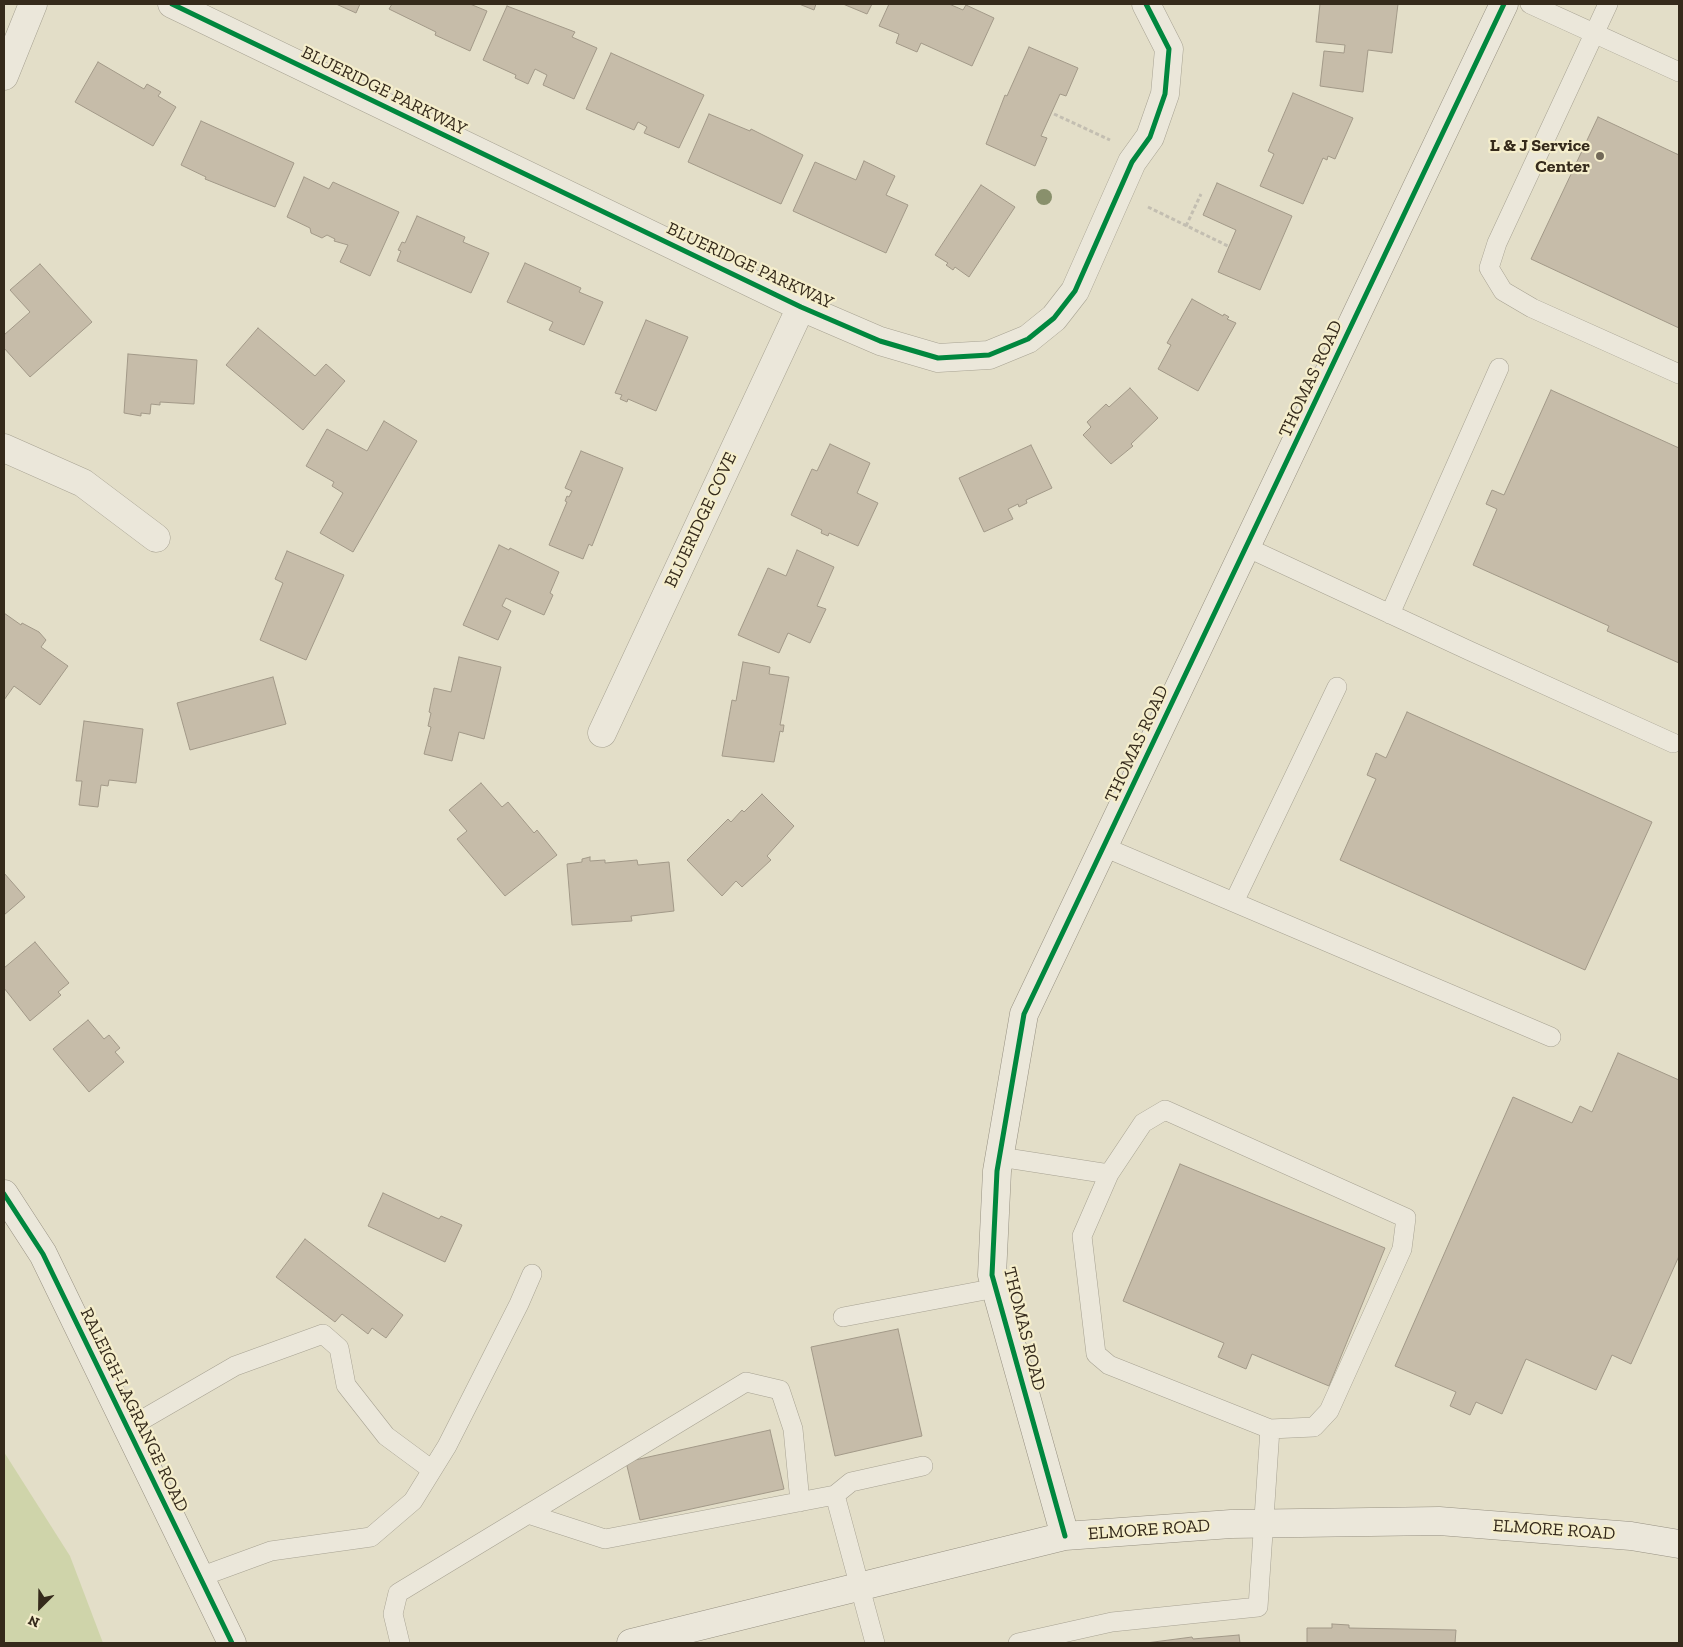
<!DOCTYPE html>
<html>
<head>
<meta charset="utf-8">
<style>
	body { margin:0 }
	#map { position:relative; width:1683px; height:1647px; overflow:hidden; background:#e3dec8; font-family:"Zilla Slab",serif }
	canvas { display:block }
	.frame { position:absolute; inset:0; border:5px solid #352a1b; pointer-events:none }
	.north { position:absolute; left:15px; top:1582px; width:50px; height:50px; -webkit-text-stroke:4px #f5eecc; paint-order:stroke; rotate:203deg; font-size:14px; font-weight:700; line-height:20px; text-align:center; color:#352a1b }
	.north::after { content:''; display:block; margin:auto; width:18px; height:22px; background:#352a1b; clip-path:polygon(50% 0,100% 100%,50% 72%,0 100%) }
</style>
</head>
<body>
<div id="map">
<canvas width="1683" height="1647"></canvas>
<div class="frame"></div>
<div class="north">N</div>
</div>
<script>
const context = document.querySelector('canvas').getContext('2d');
context.lineJoin = 'round';
function fill(path, color) { context.fillStyle = color; context.fill(path, 'evenodd'); }
const shape = rows => new Path2D(rows.map(r => 'M' + r).join(''));
function strokePath(path, color, width, dash) { context.strokeStyle = color; context.lineWidth = width; context.lineCap = dash ? 'butt' : 'round'; context.setLineDash(dash || []); context.stroke(path); }
function drawText(font, color, halo, rows, align = 'center') {
  context.font = font + ' "Zilla Slab",serif'; context.lineWidth = 4.5; context.setLineDash([]); context.textBaseline = 'middle'; context.strokeStyle = halo; context.fillStyle = color; for (const [text, x, y, turn = 0] of rows) {
    context.save(); context.translate(x, y); context.rotate((+turn || 0) * Math.PI / 180); context.textAlign = isNaN(turn) ? turn : align; if (halo) context.strokeText(text, 0, 0); context.fillText(text, 0, 0); context.restore();
  }
}
fill(shape([
	[4,1452,70,1556,103,1643,4,1643]
]), '#cfd4aa');
const building = shape([
	[336,4,360,4,356,13,336,4],
	[392,4,470,4,487,11,470,51,435,35,436,32,389,9,392,4],
	[799,4,816,4,814,10,799,4],
	[843,4,872,4,867,14,843,4],
	[889,4,949,4,963,10,966,5,994,18,972,66,921,43,917,52,896,43,899,34,879,26,889,4],
	[1320,4,1398,4,1392,53,1368,50,1363,92,1320,86,1324,51,1344,53,1345,45,1316,42,1320,4],
	[507,6,575,32,572,37,597,48,574,99,543,85,547,75,535,69,528,84,515,78,516,75,483,60,507,6],
	[1029,47,1078,68,1066,96,1060,94,1041,136,1047,138,1035,166,986,144,1005,95,1007,96,1029,47],
	[611,53,704,95,679,148,644,133,647,127,638,122,634,130,586,109,611,53],
	[98,62,144,89,147,84,161,92,158,96,176,107,153,146,75,102,98,62],
	[1293,93,1353,118,1335,159,1328,156,1327,160,1323,158,1303,204,1260,186,1274,154,1268,151,1293,93],
	[709,114,750,131,751,129,803,155,781,204,688,162,709,114],
	[1598,117,1679,155,1679,328,1531,259,1598,117],
	[201,121,294,163,275,207,205,179,206,177,181,165,201,121],
	[864,161,895,176,886,195,908,205,886,253,793,211,815,162,856,180,864,161],
	[304,177,329,189,333,182,399,212,370,276,340,262,348,245,334,241,335,239,327,235,322,238,311,233,310,228,287,217,304,177],
	[1217,183,1292,216,1260,290,1218,272,1236,230,1203,215,1217,183],
	[981,185,1015,207,969,277,955,267,953,270,946,265,948,263,935,255,981,185],
	[417,216,465,237,463,242,489,253,471,293,397,261,401,251,398,250,402,242,405,243,417,216],
	[525,263,581,288,579,292,603,302,584,345,549,330,553,322,507,302,525,263],
	[40,264,92,322,30,377,4,348,4,335,30,312,10,290,40,264],
	[1192,299,1223,316,1224,314,1229,317,1227,319,1236,323,1198,391,1158,369,1171,345,1167,343,1192,299],
	[646,320,688,337,656,411,628,399,627,402,620,399,622,395,615,393,646,320],
	[258,328,315,376,326,364,345,381,303,430,226,365,258,328],
	[128,354,197,360,194,404,160,402,160,405,151,404,150,414,141,413,141,416,124,413,128,354],
	[1130,388,1158,418,1131,444,1133,446,1111,464,1083,435,1091,427,1087,422,1106,404,1109,407,1130,388],
	[1551,390,1679,448,1679,663,1607,631,1609,626,1473,565,1497,509,1486,504,1492,490,1504,495,1551,390],
	[384,421,417,441,353,552,320,533,343,493,332,486,334,482,306,466,327,429,367,451,384,421],
	[830,444,870,463,857,493,878,503,858,546,829,533,828,536,821,533,822,530,791,515,812,469,817,471,830,444],
	[1031,445,1052,488,1026,500,1027,503,1019,507,1018,504,1008,509,1013,519,984,532,959,478,1031,445],
	[581,451,623,468,592,546,589,544,583,559,549,545,567,502,565,501,567,496,569,497,572,491,565,488,581,451],
	[499,545,509,550,510,548,559,572,550,593,553,595,544,615,506,598,502,606,511,611,498,640,463,625,499,545],
	[797,550,834,567,817,606,826,609,810,643,788,633,779,653,738,635,768,568,786,576,797,550],
	[287,551,344,575,306,660,260,640,283,583,275,579,287,551],
	[4,613,21,625,22,623,39,632,46,640,41,647,68,666,40,705,14,686,4,700,4,613],
	[459,657,501,667,484,739,459,732,452,761,424,754,431,727,428,726,431,713,429,712,434,688,451,692,459,657],
	[743,662,770,667,769,674,789,677,780,725,784,725,783,732,780,731,774,762,722,756,732,700,736,701,743,662],
	[273,677,286,724,190,750,177,703,273,677],
	[1407,712,1652,822,1585,970,1340,860,1376,779,1367,775,1376,753,1386,758,1407,712],
	[84,721,143,729,136,783,109,780,108,786,101,785,98,807,79,805,82,781,76,781,84,721],
	[481,783,502,807,508,802,534,833,537,830,557,855,505,896,457,839,467,831,449,810,481,783],
	[762,794,794,826,767,856,771,860,742,887,736,881,722,896,687,860,728,819,731,822,742,810,744,812,762,794],
	[590,857,590,861,605,860,605,863,637,860,638,865,669,862,674,911,631,916,632,921,572,925,567,864,582,862,582,859,590,857],
	[4,873,25,897,4,915,4,873],
	[35,942,69,983,58,992,61,995,30,1021,4,988,4,968,35,942],
	[88,1020,104,1039,109,1035,120,1048,115,1052,124,1062,89,1092,53,1049,88,1020],
	[1618,1053,1679,1080,1679,1256,1631,1364,1612,1355,1596,1390,1526,1359,1502,1414,1476,1402,1470,1415,1450,1406,1456,1392,1395,1366,1513,1097,1572,1123,1580,1106,1592,1112,1618,1053],
	[1180,1164,1385,1248,1329,1386,1252,1354,1246,1369,1218,1357,1224,1343,1123,1301,1180,1164],
	[383,1193,439,1219,441,1216,462,1225,445,1262,368,1226,383,1193],
	[305,1239,403,1315,386,1338,372,1328,368,1334,342,1314,335,1322,276,1277,305,1239],
	[898,1329,922,1436,835,1456,811,1347,898,1329],
	[770,1430,784,1489,640,1520,626,1462,770,1430],
	[1332,1624,1349,1625,1349,1628,1456,1630,1455,1643,1307,1643,1307,1628,1332,1628,1332,1624],
	[1239,1635,1240,1643,1146,1643,1192,1637,1193,1639,1239,1635]
]);
fill(building, '#c6bca9');
strokePath(building, '#a29988', 1);
const lane = shape([
	[1530,4,1679,72],
	[1608,4,1497,243,1489,268,1503,291,1532,308,1679,374],
	[1246,547,1470,651,1673,743],
	[1390,614,1499,368],
	[1104,847,1551,1037],
	[1234,902,1337,687],
	[1000,1157,1109,1174,1082,1236,1096,1354,1109,1365,1270,1429,1258,1607,1112,1622,1018,1643],
	[1109,1174,1143,1123,1165,1110,1406,1218,1402,1249,1329,1411,1314,1427,1270,1429],
	[843,1317,996,1288],
	[128,1428,235,1366,323,1334,339,1348,346,1385,386,1436,432,1470],
	[835,1495,851,1482,923,1466],
	[528,1514,605,1539,835,1495,875,1643],
	[200,1577,271,1551,371,1537,413,1501,447,1446,519,1304,532,1274],
	[400,1643,393,1614,398,1593,746,1382,780,1390,793,1429,800,1502]
]);
const street = shape([
	[172,4,801,307,880,341,938,358,989,355,1028,339,1054,318,1075,291,1132,162,1150,137,1165,94,1169,49,1146,4],
	[4,76,33,4],
	[4,448,83,483,156,538],
	[602,733,801,307]
]);
const secondary = shape([
	[4,1194,43,1254,232,1643],
	[1065,1536,992,1275,997,1171,1024,1014,1504,4],
	[631,1643,1065,1536,1231,1524,1439,1521,1631,1536,1679,1544]
]);
strokePath(lane, '#a7a292', 20);
strokePath(street, '#a7a292', 29);
strokePath(secondary, '#979182', 29);
strokePath(shape([
	[1054,114,1110,140],
	[1148,207,1228,246],
	[1186,226,1201,194]
]), '#c3beb1', 3, [4, 2.5]);
strokePath(lane, '#ebe7da', 19);
strokePath(street, '#ebe7da', 28);
strokePath(secondary, '#ebe7da', 28);
strokePath(shape([
	[172,4,801,307,880,341,938,358,989,355,1028,339,1054,318,1075,291,1132,162,1150,137,1165,94,1169,49,1146,4],
	[4,1194,43,1254,232,1643],
	[1065,1536,992,1275,997,1171,1024,1014,1504,4]
]), '#00873e', 5);
context.fillStyle = '#89906c';
for (const [x, y] of [
	[1044,197]
]) { context.beginPath(); context.arc(x, y, 8, 0, 2 * Math.PI); context.fill(); }
for (const [x, y, r, color] of [
	[1600,156,5,"#726958"]
]) { const dot = new Path2D(); dot.arc(x, y, r, 0, 2 * Math.PI); context.fillStyle = color; context.fill(dot); strokePath(dot, '#f5eecc', 2); }
drawText('18px', '#352a1b', '#f5eecc', [
	["BLUERIDGE PARKWAY",384,91,26],
	["BLUERIDGE PARKWAY",750,266,25],
	["THOMAS ROAD",1311,379,-65],
	["BLUERIDGE COVE",701,520,-65],
	["THOMAS ROAD",1137,744,-65],
	["THOMAS ROAD",1024,1329,76],
	["RALEIGH-LAGRANGE ROAD",134,1410,64],
	["ELMORE ROAD",1149,1530,-4],
	["ELMORE ROAD",1554,1530,4]
]);
drawText('bold 18px', '#352a1b', '#f5eecc', [
	["L & J Service",1590,146],
	["Center",1590,167]
], 'right');
</script>
</body>
</html>
